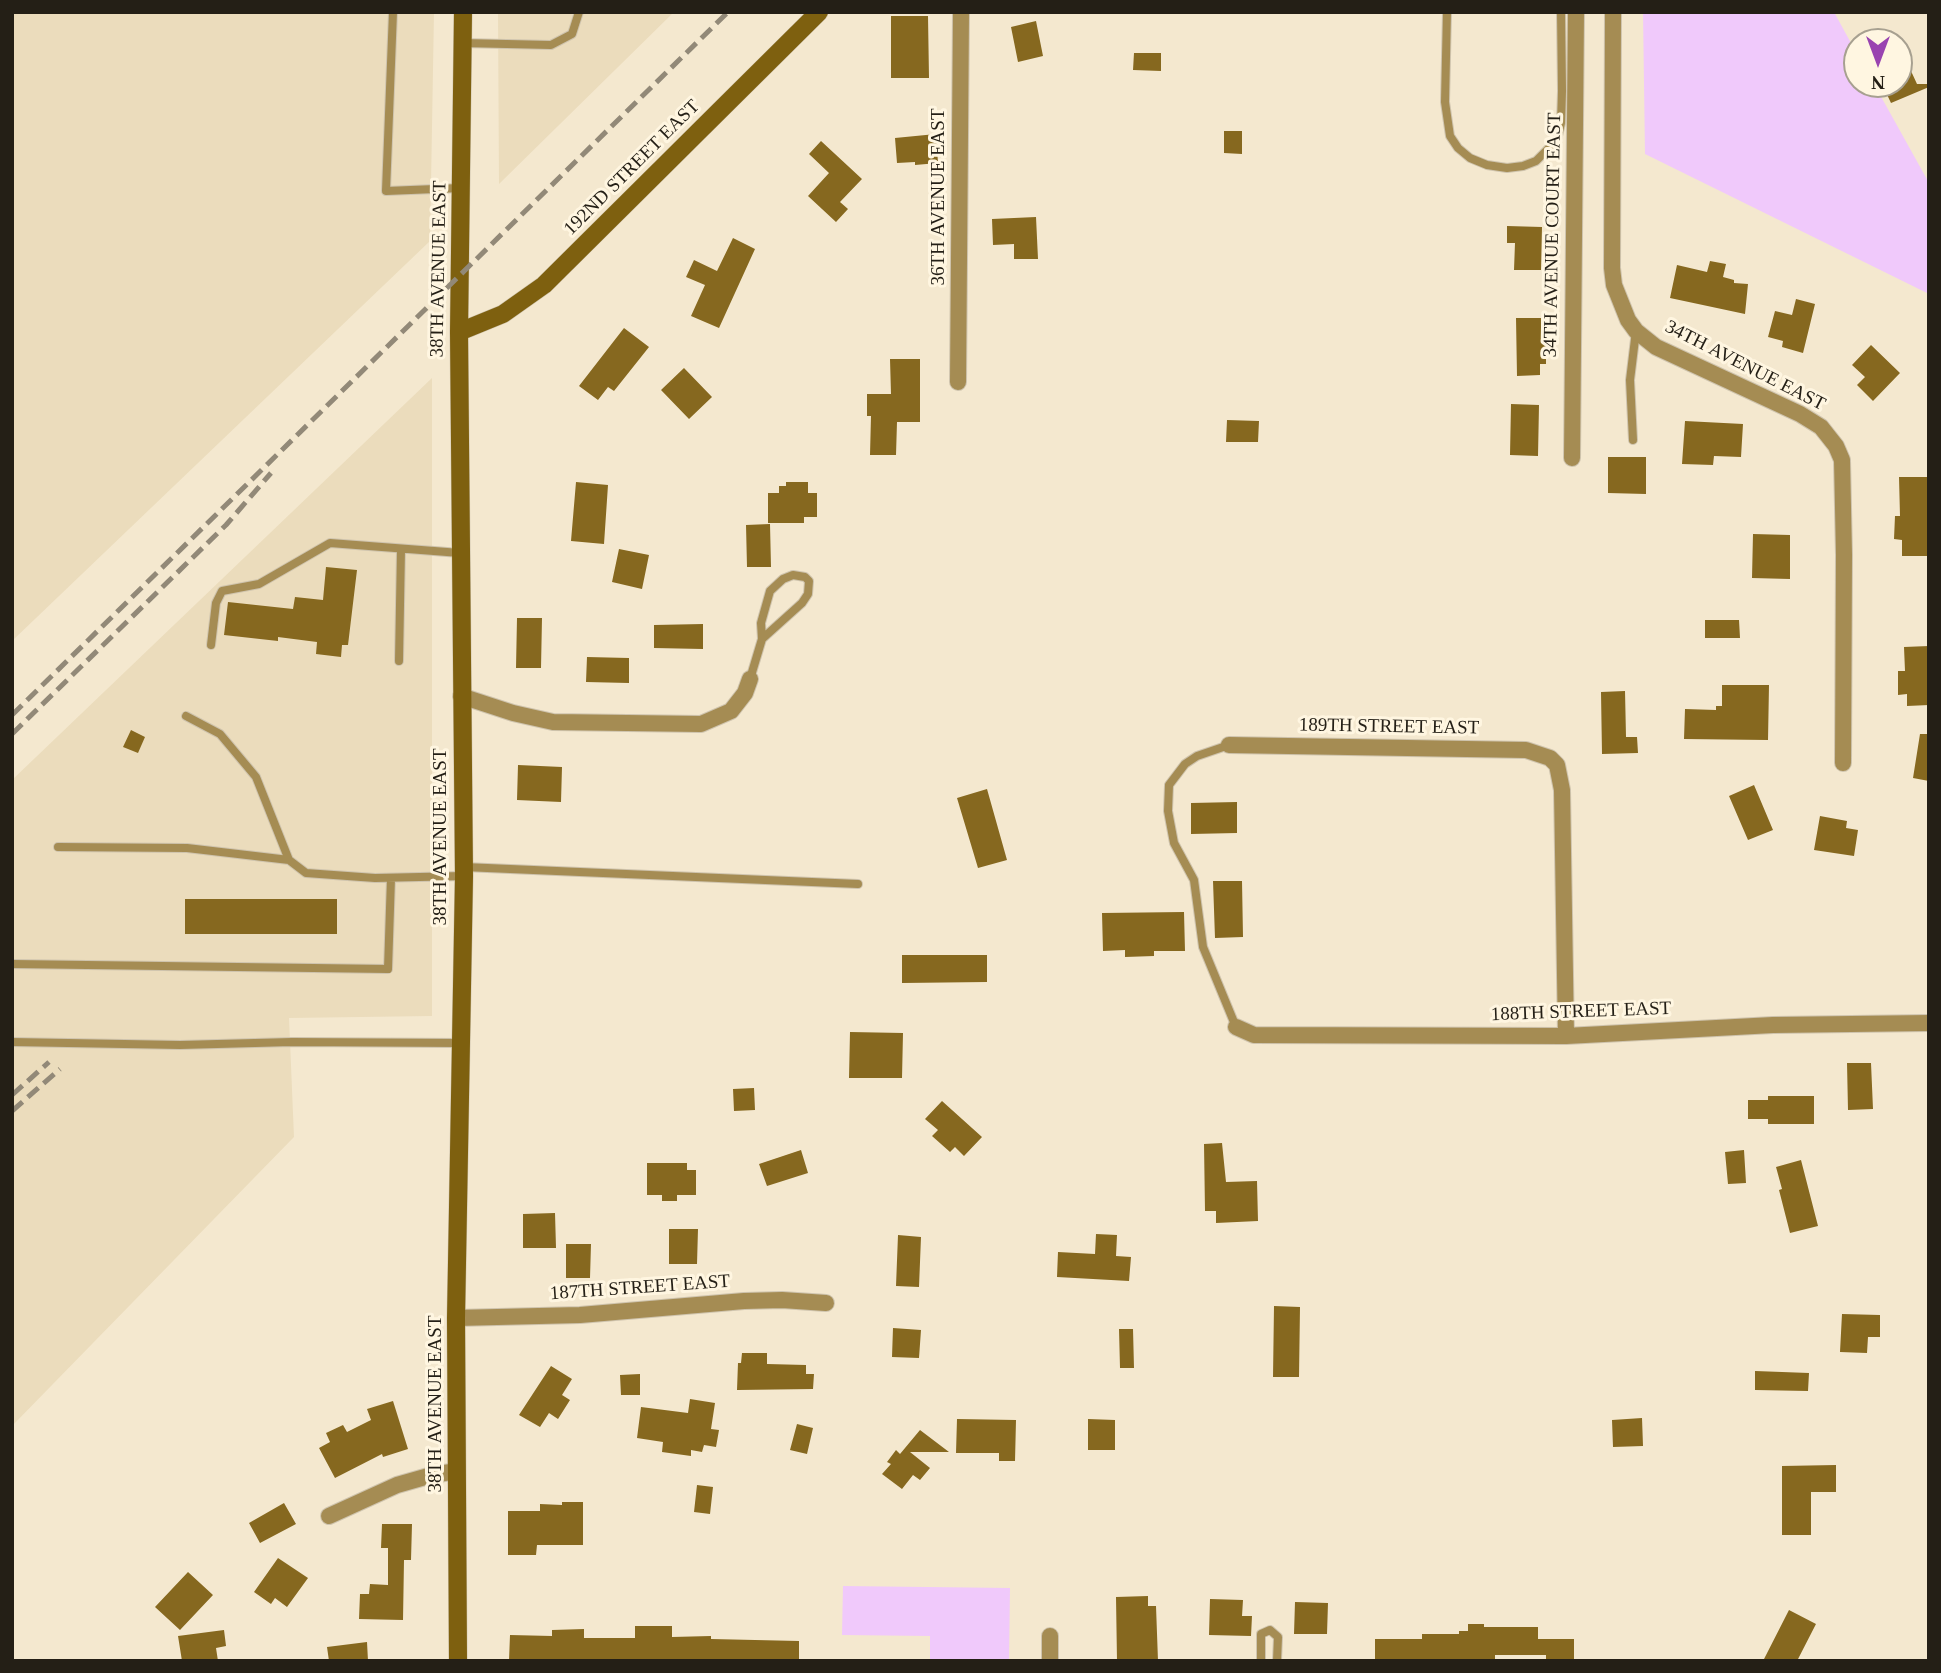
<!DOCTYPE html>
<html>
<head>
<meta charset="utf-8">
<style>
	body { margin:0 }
	#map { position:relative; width:1941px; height:1673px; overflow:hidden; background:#f4e8cf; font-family:Georgia,serif }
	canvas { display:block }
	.frame { position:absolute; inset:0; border:14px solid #241f16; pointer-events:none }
	.north { position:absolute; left:1843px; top:28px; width:70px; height:70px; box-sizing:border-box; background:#fff6e1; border:2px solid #a7a090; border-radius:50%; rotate:180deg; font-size:19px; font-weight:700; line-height:28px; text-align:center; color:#241f16 }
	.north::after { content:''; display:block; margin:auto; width:24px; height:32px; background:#9943b0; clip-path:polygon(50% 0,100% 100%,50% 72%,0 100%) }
</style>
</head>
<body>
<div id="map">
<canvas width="1941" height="1673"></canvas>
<div class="frame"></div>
<div class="north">N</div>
</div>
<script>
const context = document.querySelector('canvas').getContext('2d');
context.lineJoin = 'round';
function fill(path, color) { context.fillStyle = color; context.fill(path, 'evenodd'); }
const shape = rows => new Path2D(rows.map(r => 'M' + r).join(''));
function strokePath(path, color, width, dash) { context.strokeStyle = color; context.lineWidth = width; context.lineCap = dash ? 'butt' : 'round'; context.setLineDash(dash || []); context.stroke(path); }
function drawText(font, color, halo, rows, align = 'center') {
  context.font = font + ' Georgia,serif'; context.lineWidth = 6; context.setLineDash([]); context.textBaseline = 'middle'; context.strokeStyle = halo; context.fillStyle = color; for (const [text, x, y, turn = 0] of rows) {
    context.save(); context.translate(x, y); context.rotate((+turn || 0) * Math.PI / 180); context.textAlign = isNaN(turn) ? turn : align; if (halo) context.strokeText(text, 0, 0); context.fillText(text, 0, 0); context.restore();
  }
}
fill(shape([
	[12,12,434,12,430,241,12,641],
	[498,12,674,12,499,184],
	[432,378,432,1016,289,1018,294,1137,12,1426,12,780]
]), '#ebdcbc');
fill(shape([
	[1643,12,1834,12,1857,54,1857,84,1874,84,1929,183,1929,294,1645,154],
	[843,1586,1010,1588,1009,1661,930,1661,930,1636,842,1635]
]), '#f0c9fb');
fill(shape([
	[891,16,928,16,929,78,891,78],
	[1036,21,1043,56,1018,62,1011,27],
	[1899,45,1917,84,1929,84,1929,87,1891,103,1882,84,1899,84],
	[1134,53,1161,53,1161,71,1133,70],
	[1224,131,1242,131,1242,154,1224,153],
	[936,134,938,163,915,165,915,162,897,163,895,138],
	[821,141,862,179,840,202,848,209,836,222,808,196,829,173,809,154],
	[1036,217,1038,259,1014,259,1014,244,993,245,992,219],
	[1507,226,1542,227,1541,270,1514,270,1515,243,1507,243],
	[733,238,755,249,719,328,691,316,705,285,686,277,694,260,717,271],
	[1710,261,1726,264,1723,277,1734,280,1734,283,1748,284,1745,314,1670,298,1677,265,1707,272],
	[1796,299,1815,304,1803,353,1782,347,1783,341,1768,337,1775,311,1792,315],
	[1516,318,1541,318,1541,329,1546,329,1546,364,1540,364,1540,375,1517,376],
	[624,328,649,347,614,391,608,387,598,400,579,386],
	[1871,345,1900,373,1873,401,1857,385,1865,377,1852,365],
	[890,359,920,359,920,422,897,422,896,455,870,455,871,416,867,416,867,394,891,394],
	[684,368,712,397,689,419,661,390],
	[1511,404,1539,405,1538,456,1510,455],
	[1227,420,1259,421,1258,442,1226,442],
	[1685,421,1743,424,1741,457,1714,456,1713,465,1682,464],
	[1608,457,1646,457,1646,494,1608,493],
	[1899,477,1928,477,1928,556,1902,556,1902,540,1894,539,1895,516,1900,516],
	[576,482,608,485,604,544,571,541],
	[786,482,808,482,808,493,817,493,817,517,804,517,804,523,768,523,768,493,779,493,779,486,786,486],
	[770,524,771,567,747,567,746,525],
	[1753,534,1790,535,1790,579,1752,578],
	[619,549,649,555,642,589,612,582],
	[326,567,357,570,348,645,342,645,341,657,316,654,317,642,278,637,278,641,224,635,228,602,293,609,295,597,323,600],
	[517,618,542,618,541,668,516,668],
	[1705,620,1739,620,1740,638,1705,638],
	[703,624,703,649,654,648,654,625],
	[1929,646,1929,705,1907,706,1907,694,1898,695,1898,671,1905,671,1904,647],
	[587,657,629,658,629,683,586,682],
	[1722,685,1769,685,1768,740,1684,739,1685,709,1716,710,1716,706,1722,706],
	[1625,691,1626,737,1637,737,1638,753,1602,754,1601,692],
	[131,730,145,737,138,753,123,747],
	[1920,734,1929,734,1929,781,1913,778],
	[518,765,562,767,561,802,517,800],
	[1754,785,1773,830,1748,840,1729,796],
	[987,789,1007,860,978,868,957,798],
	[1237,802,1237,833,1191,834,1191,803],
	[1820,816,1847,821,1846,828,1858,830,1854,856,1814,850],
	[1213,881,1242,881,1243,937,1215,938],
	[185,899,337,899,337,934,185,934],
	[1184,912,1185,951,1154,951,1154,956,1125,957,1125,950,1103,951,1102,913],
	[902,955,987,955,987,982,902,983],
	[850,1032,903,1033,902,1078,849,1078],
	[1847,1063,1871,1063,1873,1109,1848,1110],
	[754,1088,755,1110,734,1111,733,1089],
	[1768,1096,1814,1096,1814,1124,1768,1124,1768,1119,1748,1119,1748,1100,1768,1100],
	[942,1101,982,1137,964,1156,955,1147,950,1152,932,1136,938,1130,925,1119],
	[1222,1143,1226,1182,1257,1181,1258,1221,1216,1223,1216,1211,1205,1211,1204,1144],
	[801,1150,808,1173,767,1186,759,1164],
	[1744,1150,1746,1183,1728,1184,1725,1152],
	[1801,1160,1818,1226,1790,1233,1779,1190,1782,1189,1776,1167],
	[647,1163,687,1163,687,1170,696,1170,696,1195,677,1195,677,1201,662,1201,662,1195,647,1195],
	[555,1213,556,1248,523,1248,523,1214],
	[669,1229,698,1229,697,1264,669,1264],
	[1096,1234,1117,1235,1116,1256,1131,1257,1129,1281,1057,1277,1058,1252,1095,1254],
	[898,1235,921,1237,919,1287,896,1286],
	[566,1244,591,1244,590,1278,566,1278],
	[1274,1306,1300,1307,1299,1377,1273,1377],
	[1842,1314,1880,1315,1880,1337,1868,1337,1867,1353,1840,1352],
	[893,1328,921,1330,919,1358,892,1357],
	[1119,1329,1133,1329,1134,1368,1120,1368],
	[742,1353,767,1353,767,1364,806,1365,806,1374,814,1374,813,1389,737,1390,738,1363,741,1363],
	[551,1366,572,1379,562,1395,570,1400,558,1419,549,1413,540,1427,519,1415],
	[1755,1371,1809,1373,1808,1391,1755,1390],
	[640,1374,640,1395,621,1395,620,1375],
	[690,1399,715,1403,711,1429,719,1430,716,1447,704,1445,702,1452,691,1450,691,1456,662,1452,663,1442,637,1438,641,1407,688,1413],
	[393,1401,408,1449,383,1457,382,1454,335,1478,319,1448,330,1442,326,1433,343,1425,347,1432,371,1420,367,1409],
	[1642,1418,1643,1446,1613,1447,1612,1420],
	[957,1419,1016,1420,1015,1461,999,1461,999,1453,956,1453],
	[1088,1419,1115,1420,1115,1450,1088,1450],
	[797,1424,813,1428,807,1454,790,1450],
	[920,1430,949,1452,910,1452,930,1468,920,1480,913,1475,902,1489,882,1474,891,1464,887,1462,896,1450,900,1454],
	[1836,1465,1836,1492,1811,1492,1811,1535,1782,1535,1782,1466],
	[697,1485,713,1487,710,1514,694,1512],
	[562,1502,583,1502,583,1545,537,1545,536,1555,508,1555,508,1511,540,1511,540,1504,562,1505],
	[284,1503,296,1524,260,1543,249,1523],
	[382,1524,412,1524,411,1560,404,1560,403,1620,359,1619,360,1594,369,1594,370,1584,388,1585,388,1548,381,1548],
	[278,1558,308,1578,287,1607,275,1598,271,1604,254,1592],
	[188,1572,213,1595,180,1630,155,1607],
	[1148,1596,1148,1606,1156,1606,1158,1661,1117,1661,1116,1597],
	[1210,1599,1243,1600,1242,1616,1252,1616,1251,1636,1209,1635],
	[1295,1602,1328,1603,1327,1634,1294,1634],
	[1789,1610,1816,1624,1797,1661,1763,1661],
	[1468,1624,1484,1624,1484,1627,1538,1627,1538,1639,1574,1639,1574,1661,1546,1661,1546,1655,1495,1655,1495,1661,1375,1661,1375,1639,1422,1639,1422,1634,1459,1634,1459,1631,1468,1631],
	[635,1626,672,1626,672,1637,711,1636,711,1639,799,1641,799,1661,509,1661,510,1635,552,1636,552,1630,584,1629,584,1638,635,1638],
	[224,1630,226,1646,216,1648,218,1661,182,1661,178,1636],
	[367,1642,368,1661,329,1661,327,1647]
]), '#86681f');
const lane = shape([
	[393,12,386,191,460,188],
	[1447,12,1445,102,1450,136,1458,148,1470,158,1487,165,1507,168,1523,166,1536,161,1557,140,1561,123,1562,91,1561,12],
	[462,43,551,45,572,34,579,12],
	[1633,440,1630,380,1636,331],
	[211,645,216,603,222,591,259,584,330,543,460,553],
	[399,661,401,549],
	[750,679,762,639,802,603,808,594,809,581,805,577,793,575,783,579,770,591,761,623,762,639],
	[186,716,220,734,256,777,289,860,306,873,375,878,464,876],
	[1229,745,1197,756,1185,764,1169,785,1168,811,1174,843,1194,880,1203,947,1236,1027],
	[58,847,187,848,289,860],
	[464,867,858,884],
	[12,964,388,969,391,878],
	[12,1042,180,1045,292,1042,461,1043],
	[1261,1661,1261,1634,1270,1630,1278,1637,1277,1661]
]);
const street = shape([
	[1613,12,1612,268,1614,285,1628,320,1636,331,1656,347,1800,414,1821,427,1836,446,1842,460,1844,555,1843,763],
	[958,382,961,12],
	[1572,458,1576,12],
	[461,696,513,713,553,722,701,724,731,711,745,693,750,679],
	[1229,745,1526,750,1550,758,1557,765,1562,790,1566,1036],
	[1236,1027,1254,1035,1566,1036,1773,1025,1929,1023],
	[456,1318,580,1315,744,1301,782,1300,826,1303],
	[329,1516,397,1485,432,1475,457,1471],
	[1050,1636,1050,1661]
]);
const secondary = shape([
	[459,332,503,314,544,285,819,12],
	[458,1661,456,1318,464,876,459,332,463,12]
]);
strokePath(lane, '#cfc4ae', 10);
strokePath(street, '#cfc4ae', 18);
strokePath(secondary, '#cfc4ae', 19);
strokePath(lane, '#a58c53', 8);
strokePath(street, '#a58c53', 16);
strokePath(secondary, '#7e600f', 18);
strokePath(shape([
	[12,715,728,12],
	[12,734,226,525,271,473],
	[12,1095,49,1062],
	[12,1111,60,1069]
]), '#928978', 5, [14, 7]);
drawText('19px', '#241f16', '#fff6e1', [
	["192ND STREET EAST",632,168,-45],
	["36TH AVENUE EAST",939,197,-90],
	["34TH AVENUE COURT EAST",1553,235,-89],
	["38TH AVENUE EAST",439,269,-89],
	["34TH AVENUE EAST",1745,366,27],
	["189TH STREET EAST",1389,727,1],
	["38TH AVENUE EAST",441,837,-90],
	["188TH STREET EAST",1581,1012,-2],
	["187TH STREET EAST",640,1288,-4],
	["38TH AVENUE EAST",436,1404,-90]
]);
</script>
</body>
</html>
